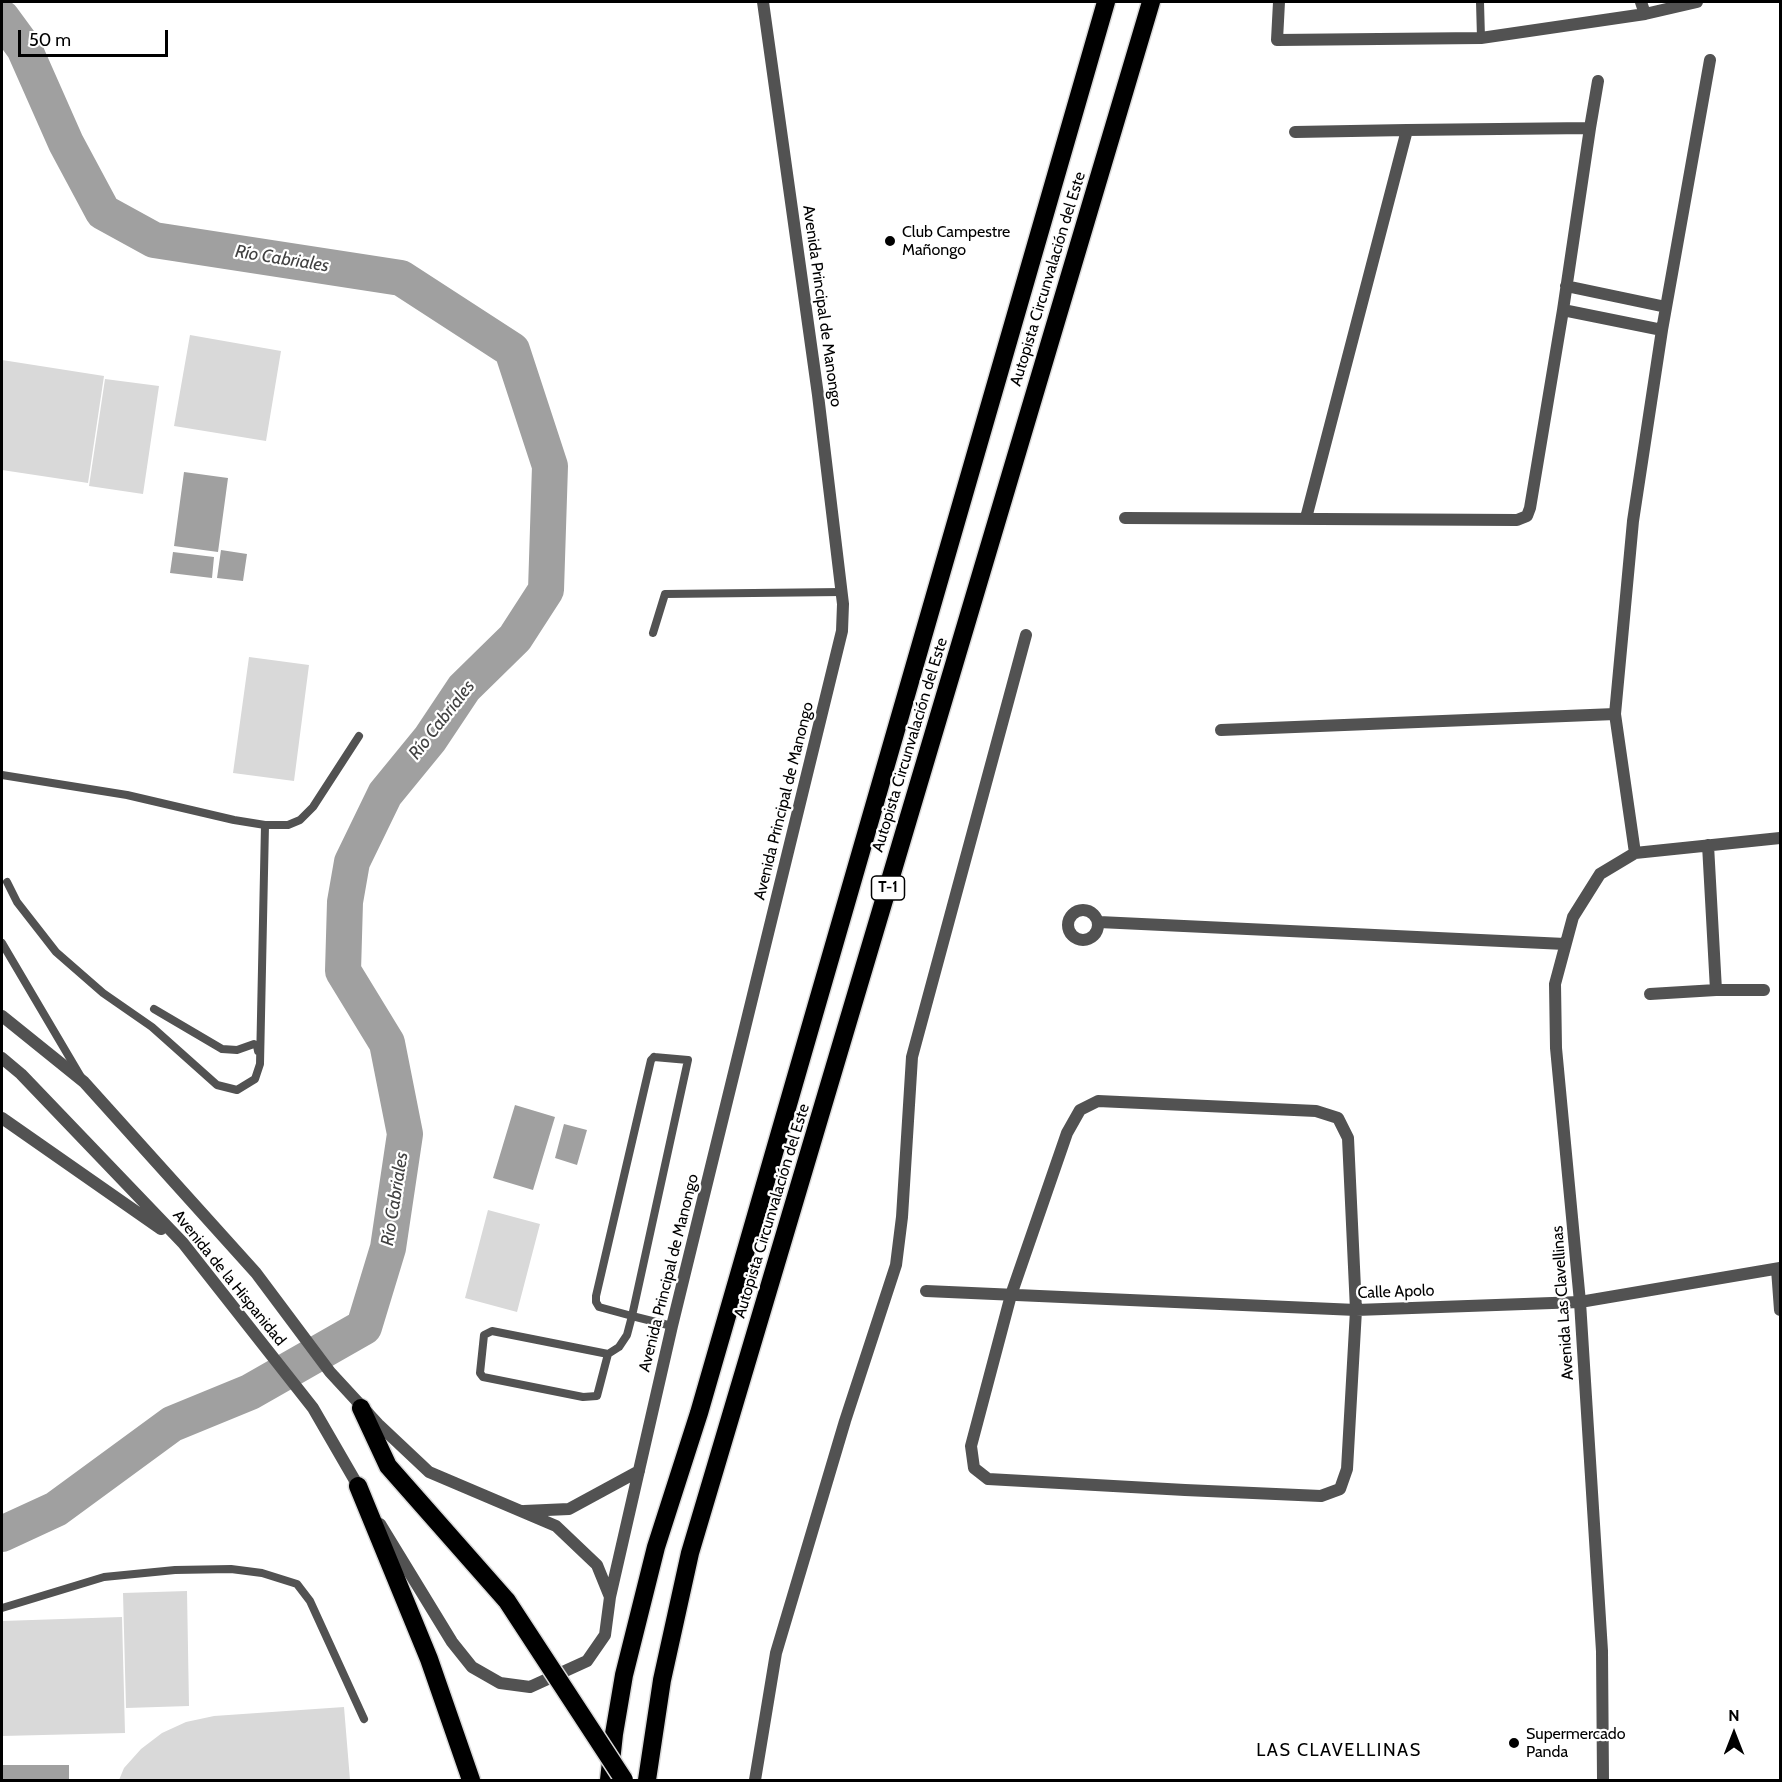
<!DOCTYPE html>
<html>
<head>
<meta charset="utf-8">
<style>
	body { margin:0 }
	#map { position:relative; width:1782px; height:1782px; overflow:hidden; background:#fff; font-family:Cabin,sans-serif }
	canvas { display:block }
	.frame { position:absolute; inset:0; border:3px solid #000; pointer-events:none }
	.north { position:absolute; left:1704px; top:1704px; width:60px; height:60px; -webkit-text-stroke:4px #fff; paint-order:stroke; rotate:0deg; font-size:16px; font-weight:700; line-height:24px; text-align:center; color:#000 }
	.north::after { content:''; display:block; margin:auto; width:21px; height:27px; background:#000; clip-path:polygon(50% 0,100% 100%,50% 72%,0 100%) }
	.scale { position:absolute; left:18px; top:30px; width:150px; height:27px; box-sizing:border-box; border:3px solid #000; border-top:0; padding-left:8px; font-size:18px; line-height:21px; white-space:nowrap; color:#000; -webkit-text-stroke:4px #fff; paint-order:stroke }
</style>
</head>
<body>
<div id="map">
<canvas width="1782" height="1782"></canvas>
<div class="frame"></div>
<div class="north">N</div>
<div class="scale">50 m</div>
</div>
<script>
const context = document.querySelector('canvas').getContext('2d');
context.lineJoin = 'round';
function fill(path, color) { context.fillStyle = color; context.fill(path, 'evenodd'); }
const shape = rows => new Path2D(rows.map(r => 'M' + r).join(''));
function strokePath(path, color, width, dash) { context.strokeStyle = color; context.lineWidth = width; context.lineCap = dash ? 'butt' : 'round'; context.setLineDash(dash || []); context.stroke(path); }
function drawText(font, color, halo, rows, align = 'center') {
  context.font = font + ' Cabin,sans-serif'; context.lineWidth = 4.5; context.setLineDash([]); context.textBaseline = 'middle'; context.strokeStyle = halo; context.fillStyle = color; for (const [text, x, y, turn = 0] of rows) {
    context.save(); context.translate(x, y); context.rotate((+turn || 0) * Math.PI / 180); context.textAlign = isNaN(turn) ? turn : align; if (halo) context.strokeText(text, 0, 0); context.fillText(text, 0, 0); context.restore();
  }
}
fill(shape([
	[190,335,281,351,266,441,174,426],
	[2,360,104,376,88,483,2,470],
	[105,379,159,386,143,494,89,486],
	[249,657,309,665,294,781,233,773],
	[488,1210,540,1224,517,1312,465,1298],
	[187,1591,189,1706,126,1708,123,1593],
	[122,1617,125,1733,2,1736,2,1621],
	[344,1707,350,1780,119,1780,124,1768,141,1749,162,1733,186,1722,214,1716]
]), '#d9d9d9');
fill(shape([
	[184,472,228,478,218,552,174,546],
	[221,550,247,554,243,581,217,578],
	[173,552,214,557,212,578,170,573],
	[515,1105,555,1117,533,1190,493,1178],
	[564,1124,587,1130,577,1165,555,1158],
	[2,1765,69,1765,69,1780,2,1780]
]), '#a0a0a0');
strokePath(shape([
	[2,18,24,48,66,143,103,212,154,240,401,278,512,350,550,466,546,590,515,638,464,688,430,739,385,794,352,862,345,902,343,971,387,1043,405,1134,388,1248,364,1327,250,1392,172,1424,56,1509,2,1534]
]), '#a0a0a0', 36);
const highway = shape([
	[361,1408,388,1466,507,1601],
	[358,1486,429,1659,471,1780],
	[609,1780,614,1734,624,1675,656,1547,699,1413,1106,2],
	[647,1780,662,1680,690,1553,1151,2]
]);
strokePath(highway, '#dbdbdb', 21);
strokePath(shape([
	[1480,2,1481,38],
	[653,633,665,594,842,592],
	[2,775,127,795,234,820,265,825,288,825,300,820,313,807,359,736],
	[7,882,17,902,56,952,103,993,152,1027,217,1085,237,1090,255,1079,260,1064,265,825],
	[2,943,81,1077],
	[154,1009,222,1049,237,1050,254,1044,257,1046,258,1051],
	[654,1057,688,1060,632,1316,599,1307,596,1302,596,1296,651,1060,654,1057],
	[608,1354,492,1331,484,1335,480,1373,483,1377,583,1397,597,1396,608,1354,619,1347,627,1335,632,1316,672,1326],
	[2,1608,104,1577,175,1570,231,1569,262,1573,297,1584,310,1601,364,1719]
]), '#525252', 8);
strokePath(shape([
	[1279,2,1277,40,1481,38,1645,14,1697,2],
	[1641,2,1645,14],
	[1590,128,1598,81],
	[1295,132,1407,130],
	[1566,286,1666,307],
	[1563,310,1662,330],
	[1125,518,1517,520,1527,516,1530,508,1563,310,1590,128,1407,130,1306,518],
	[1615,714,1633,521,1662,330,1710,60],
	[1221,730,1615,714,1635,853],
	[1708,845,1716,990],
	'1068 925a15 15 0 1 1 30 0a15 15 0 1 1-30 0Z',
	[1099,922,1565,944],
	[1650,994,1716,990,1764,990],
	[2,1016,84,1082,256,1273,330,1372,378,1424,429,1472,556,1526,597,1565,610,1597],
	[2,1058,21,1074,183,1243,313,1408,361,1491],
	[1098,1101,1316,1111,1338,1118,1348,1138,1356,1310,1347,1469,1340,1489,1321,1496,1185,1490,988,1479,974,1468,971,1446,1011,1295,1067,1133,1080,1110,1098,1101],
	[2,1118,161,1229],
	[1777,1269,1780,1310],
	[926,1291,1356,1310,1580,1302,1780,1268],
	[524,1511,569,1509,639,1471],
	[380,1524,452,1642,472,1667,500,1683,530,1687,587,1661,605,1635,610,1597,672,1326,842,631,843,604,818,395,763,2],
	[755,1780,776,1653,845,1421,896,1265,902,1217,912,1057,1026,635],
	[1603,1780,1602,1651,1580,1302,1556,1048,1555,984,1573,917,1600,874,1635,853,1780,838]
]), '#525252', 12);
strokePath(highway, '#000', 18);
const highwayBridge = shape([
	[507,1601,624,1780]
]);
strokePath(highwayBridge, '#dbdbdb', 21, []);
strokePath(highwayBridge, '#000', 18);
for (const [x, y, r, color] of [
	[890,241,6,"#000"],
	[1514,1743,6,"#000"]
]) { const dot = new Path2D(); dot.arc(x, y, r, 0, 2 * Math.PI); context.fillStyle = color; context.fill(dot); strokePath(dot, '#fff', 2); }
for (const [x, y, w] of [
	[888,888,33]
]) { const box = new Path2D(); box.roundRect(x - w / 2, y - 12, w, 24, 4.5); context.fillStyle = '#fff'; context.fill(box); strokePath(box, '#000', 1.5); }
drawText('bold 15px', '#000', null, [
	["T-1",888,888]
]);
drawText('16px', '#000', '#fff', [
	["Club Campestre",902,232],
	["Mañongo",902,250],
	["Supermercado",1526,1734],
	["Panda",1526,1752]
], 'left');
drawText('16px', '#000', '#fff', [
	["Autopista Circunvalación del Este",1048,279,-73],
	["Avenida Principal de Manongo",822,306,82],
	["Autopista Circunvalación del Este",910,745,-73],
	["Avenida Principal de Manongo",784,801,-76],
	["Autopista Circunvalación del Este",772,1211,-73],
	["Avenida Principal de Manongo",669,1273,-76],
	["Avenida de la Hispanidad",229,1278,51],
	["Calle Apolo",1396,1292,-2],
	["Avenida Las Clavellinas",1563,1303,-94]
]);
drawText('italic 18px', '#414141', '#fff', [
	["Río Cabriales",282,259,9],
	["Río Cabriales",442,720,-52],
	["Río Cabriales",395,1199,-81]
]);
context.letterSpacing = '1.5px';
drawText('18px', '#000', '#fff', [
	["LAS CLAVELLINAS",1339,1751]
]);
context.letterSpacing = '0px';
</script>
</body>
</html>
